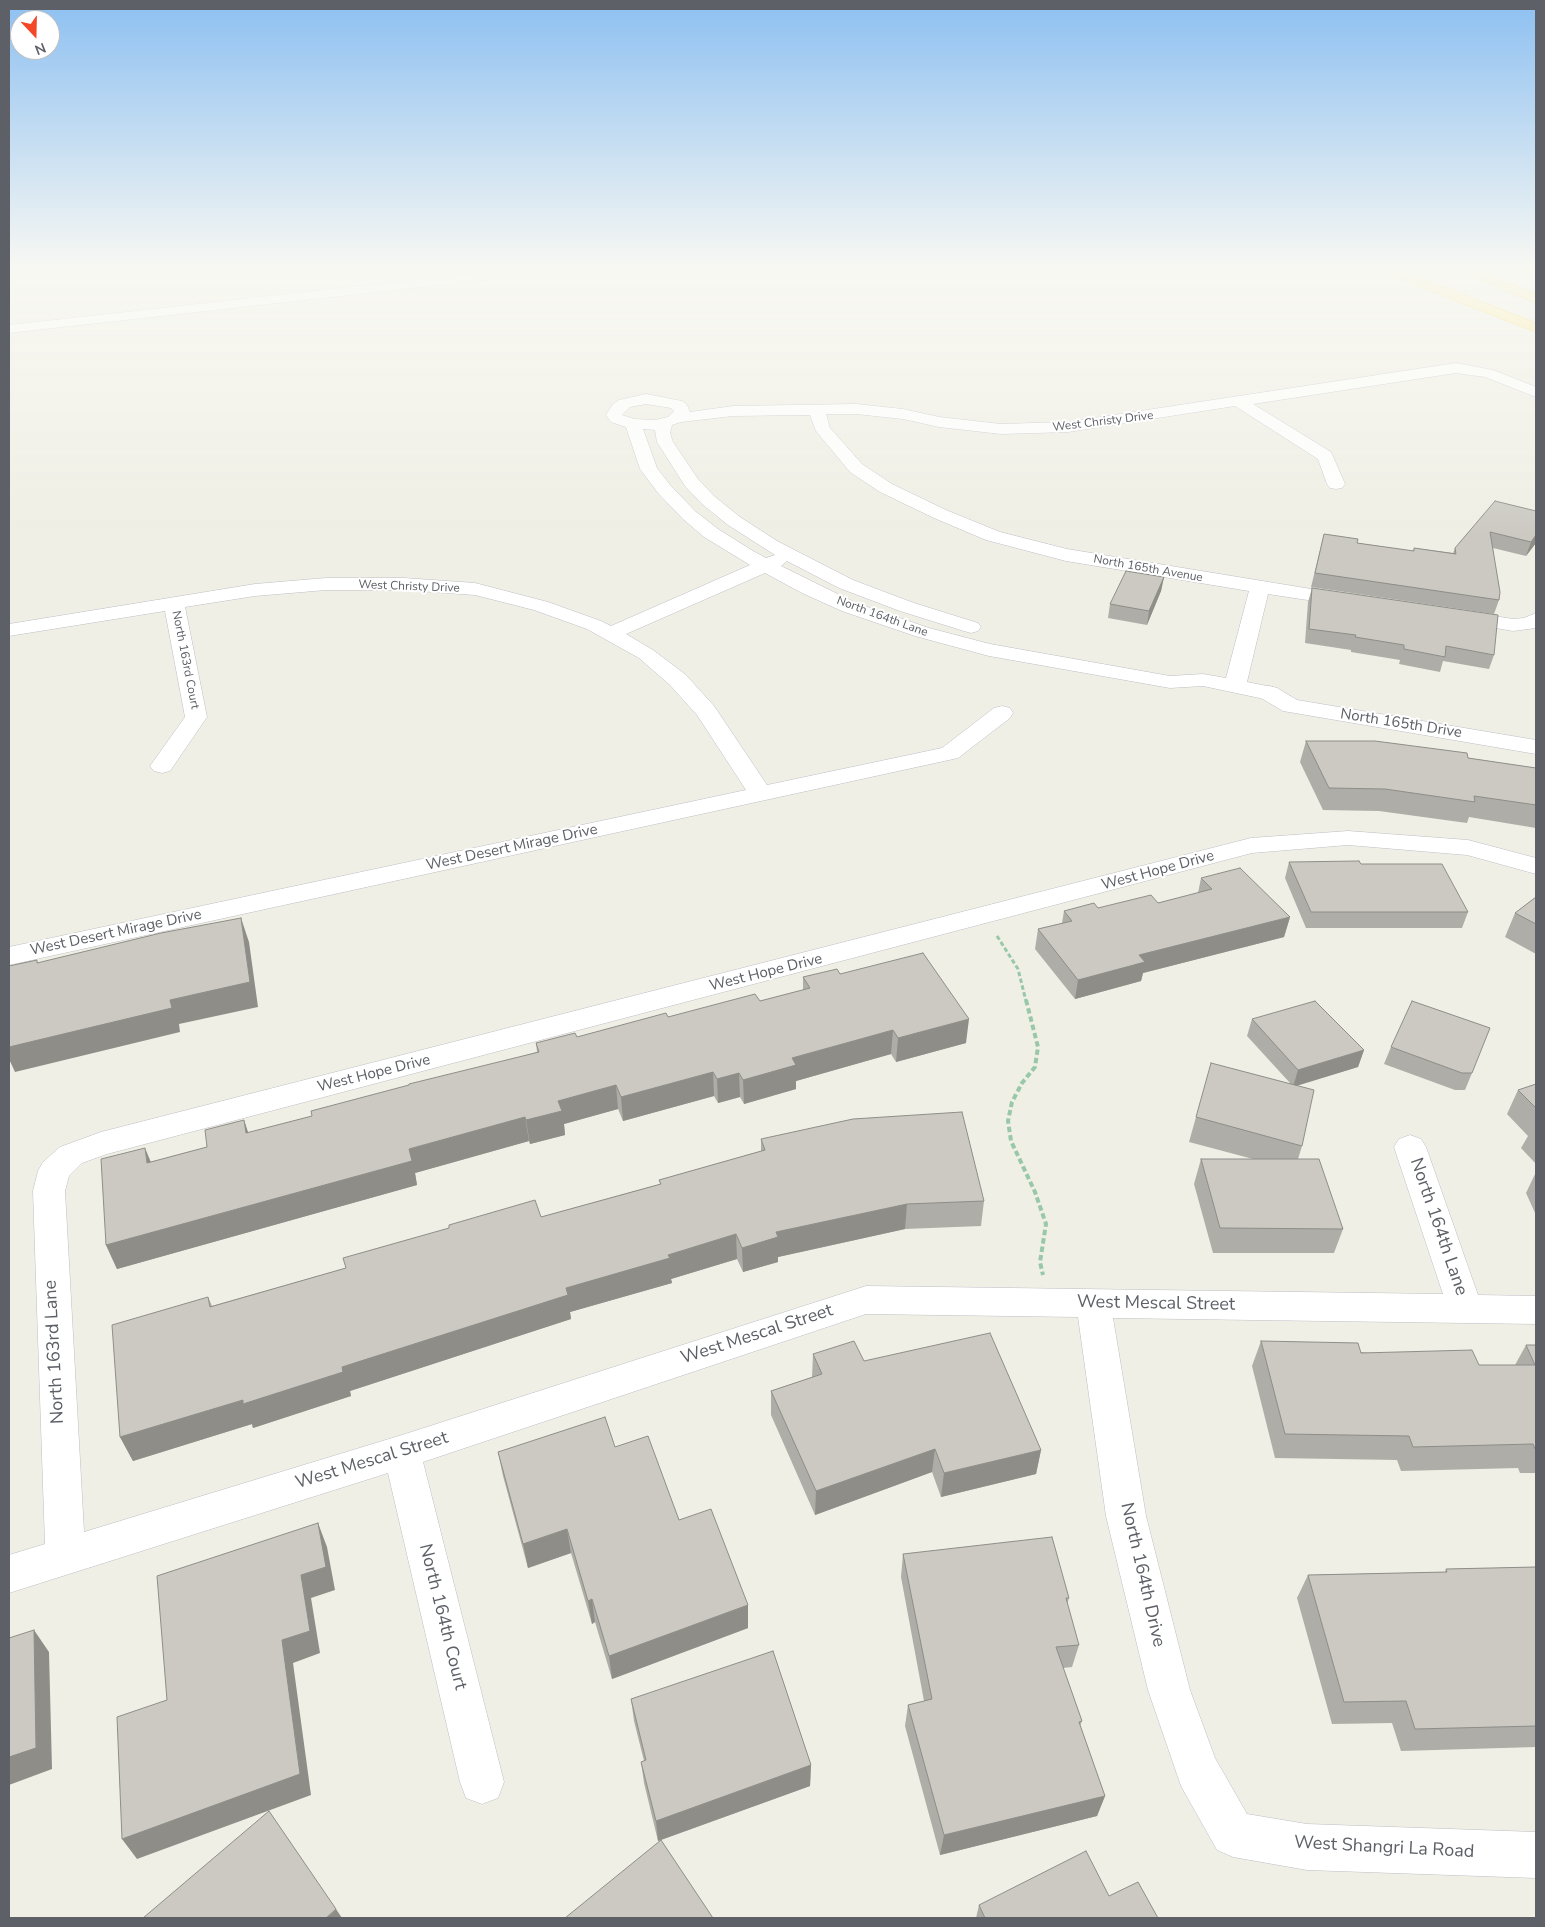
<!DOCTYPE html>
<html>
<head>
<meta charset="utf-8">
<style>
	body { margin:0 }
	#map { position:relative; width:1545px; height:1927px; overflow:hidden; background:#f0efe5; font-family:"Nunito Sans",sans-serif }
	canvas { display:block }
	.frame { position:absolute; inset:0; border:10px solid #5d6067; pointer-events:none }
	.north { position:absolute; left:10px; top:10px; width:50px; height:50px; box-sizing:border-box; background:#fff; border:1px solid #bebfc2; border-radius:50%; rotate:159deg; font-size:14px; font-weight:700; line-height:20px; text-align:center; color:#5d6067 }
	.north::after { content:''; display:block; margin:auto; width:18px; height:22px; background:#f34828; clip-path:polygon(50% 0,100% 100%,50% 72%,0 100%) }
</style>
</head>
<body>
<div id="map">
<canvas width="1545" height="1927"></canvas>
<div class="frame"></div>
<div class="north">N</div>
</div>
<script>
const context = document.querySelector('canvas').getContext('2d');
context.lineJoin = 'round';
const shape = rows => new Path2D(rows.map(r => 'M' + r).join(''));
function strokePath(path, color, width, dash) { context.strokeStyle = color; context.lineWidth = width; context.lineCap = dash ? 'butt' : 'round'; context.setLineDash(dash || []); context.stroke(path); }
function fill(path, color) { context.fillStyle = color; context.fill(path, 'evenodd'); }
function drawText(font, color, halo, rows, align = 'center') {
  context.font = font + ' "Nunito Sans",sans-serif'; context.lineWidth = 4; context.setLineDash([]); context.textBaseline = 'middle'; context.strokeStyle = halo; context.fillStyle = color; for (const [text, x, y, turn = 0] of rows) {
    context.save(); context.translate(x, y); context.rotate((+turn || 0) * Math.PI / 180); context.textAlign = isNaN(turn) ? turn : align; if (halo) context.strokeText(text, 0, 0); context.fillText(text, 0, 0); context.restore();
  }
}
const minor = shape([
	[1456,363,1493,370,1536,387,1536,397,1485,377,1456,373,1253,404,1331,452,1345,484,1342,488,1336,489,1330,488,1327,484,1318,459,1235,406,1068,432,1001,434,939,427,903,419,856,414,826,414,830,428,862,464,892,484,946,510,1000,532,1067,549,1354,596,1357,600,1354,604,1347,606,1268,594,1247,682,1277,688,1280,693,1277,698,1269,700,1203,686,1170,688,989,656,915,636,842,611,802,593,765,573,626,634,653,650,686,675,714,706,767,785,942,748,994,708,1002,706,1010,708,1013,713,1010,718,958,758,9,965,9,947,746,790,697,715,670,685,639,658,587,629,534,610,475,595,404,590,326,590,255,596,185,607,207,717,170,771,162,773,154,771,150,766,185,717,165,611,9,636,9,624,255,584,326,578,404,578,475,583,548,602,601,621,611,626,750,565,704,537,683,519,658,493,640,469,626,427,611,422,606,415,613,404,619,400,646,394,682,401,687,405,690,412,733,406,856,404,903,409,939,417,1001,424,1068,422,1456,363],
	[646,404,671,408,674,411,668,417,655,420,634,419,622,415,630,407,646,404],
	[810,415,816,431,850,472,880,492,934,518,986,540,1066,561,1249,591,1226,678,1203,674,1170,676,990,644,929,628,856,603,781,566,787,561,839,588,900,611,964,631,971,633,978,631,981,627,978,623,914,603,853,580,777,541,740,517,714,496,698,479,673,442,670,433,672,425,681,422,733,416,810,415],
	[643,429,655,430,657,442,685,486,702,504,728,525,775,555,766,558,753,551,718,529,695,511,670,485,657,468,643,429],
	[1462,611,1513,619,1524,618,1536,613,1536,628,1513,631,1455,621,1452,617,1455,613,1462,611],
	[1348,831,1468,840,1536,858,1536,874,1467,855,1348,845,1252,853,107,1154,82,1163,69,1176,65,1191,84,1532,402,1435,866,1286,1443,1294,1394,1147,1399,1139,1410,1135,1421,1139,1426,1147,1478,1295,1536,1296,1536,1324,1113,1318,1146,1516,1190,1690,1215,1758,1247,1814,1307,1824,1536,1832,1536,1878,1307,1870,1233,1857,1217,1850,1181,1786,1148,1690,1106,1516,1078,1317,866,1314,423,1462,504,1782,498,1798,482,1804,466,1798,460,1782,388,1473,9,1593,9,1555,45,1544,33,1191,38,1171,43,1162,60,1147,101,1132,1251,838,1348,831]
]);
const tertiary = shape([
	[1269,686,1277,688,1297,700,1536,740,1536,754,1283,711,1261,698,1258,693,1261,688,1269,686]
]);
const secondary = shape([
	[540,266,580,266,574,270,9,333,9,325,540,266]
]);
const motorway = shape([
	[1373,266,1390,266,1536,323,1536,332,1374,269,1373,266],
	[1453,266,1470,266,1536,294,1536,303,1454,269,1453,266]
]);
strokePath(minor, '#bdbec5', 1);
strokePath(tertiary, '#bdbec5', 1);
strokePath(secondary, '#bbbdc4', 1);
strokePath(motorway, '#f5bc00', 1);
strokePath(shape([
	[997,936,1018,969,1026,1001]
]), '#98c8a9', 3, [4.5, 2.5]);
strokePath(shape([
	[1026,1000,1038,1047,1035,1067,1022,1083,1012,1102,1008,1121,1011,1141,1035,1192,1046,1224,1040,1262,1043,1275]
]), '#98c8a9', 4, [5.5, 3]);
fill(minor, '#fff');
fill(tertiary, '#fff');
fill(secondary, '#fff');
fill(motorway, '#ffeb8d');
fill(shape([
	[1536,511,1536,543,1526,556,1493,548,1499,600,1494,614,1311,587,1324,534,1357,543,1413,551,1414,548,1453,553,1455,548],
	[1164,577,1161,591,1147,625,1108,618,1110,604],
	[1312,588,1494,655,1489,669,1443,661,1440,672,1399,664,1400,660,1351,652,1351,650,1305,643,1308,602],
	[1306,741,1468,758,1536,768,1536,828,1469,817,1467,823,1379,811,1323,810,1300,762],
	[1289,862,1361,864,1468,912,1462,928,1306,928,1285,878],
	[1201,878,1290,917,1284,937,1143,973,1141,981,1075,999,1035,949,1038,929,1062,923,1064,911,1158,903,1198,893],
	[1536,897,1536,954,1505,937,1515,913],
	[840,974,966,1043,896,1062,891,1054,796,1081,796,1089,744,1104,740,1097,718,1103,714,1096,623,1121,618,1109,564,1124,565,1135,530,1144,529,1141,415,1173,417,1185,117,1269,106,1245,151,1162,207,1147,244,1120,248,1133,312,1116,537,1052,536,1043,577,1037,668,1017,760,1001,803,990,803,977],
	[1252,1019,1364,1050,1358,1067,1298,1085,1302,1146,1298,1159,1343,1229,1334,1253,1213,1253,1194,1184,1201,1159,1253,1159,1189,1142,1196,1117,1290,1083,1247,1036],
	[1391,1047,1472,1073,1465,1090,1455,1090,1384,1064],
	[1536,1084,1536,1164,1521,1148,1528,1136,1507,1114,1518,1090],
	[761,1139,984,1201,981,1226,905,1229,778,1257,778,1262,743,1272,737,1259,671,1279,672,1283,570,1312,571,1319,350,1391,351,1396,253,1428,252,1424,133,1461,120,1437,208,1297,212,1306,346,1268,541,1217,660,1184,659,1180,761,1151],
	[1536,1172,1536,1215,1526,1193],
	[1261,1341,1479,1365,1515,1365,1526,1345,1536,1345,1536,1473,1520,1473,1518,1468,1401,1471,1397,1460,1275,1458,1252,1366],
	[813,1354,864,1361,1041,1450,1036,1474,941,1497,932,1472,815,1515,771,1415,771,1391,812,1377],
	[615,1447,679,1520,748,1605,748,1628,612,1679,595,1622,592,1624,571,1553,528,1568,503,1476,498,1452],
	[903,1554,1069,1598,1067,1604,1079,1645,1072,1667,1063,1668,1082,1721,1080,1726,1105,1796,1097,1816,940,1855,905,1726,908,1705,924,1701,901,1577],
	[1536,1567,1536,1747,1401,1751,1392,1723,1332,1724,1297,1598,1308,1575,1445,1572,1446,1569],
	[631,1699,811,1765,810,1786,658,1841,644,1783,641,1762,644,1761,634,1721],
	[1109,1896,1158,1918,976,1918,979,1905]
]), '#afada7');
fill(shape([
	[1536,535,1536,543,1526,556,1531,542],
	[1164,577,1161,591,1147,625,1149,611],
	[1290,917,1284,937,1143,973,1141,981,1075,999,1078,980,1139,955],
	[241,918,249,942,258,1007,179,1024,180,1032,15,1072,9,1059,9,1047,170,1000],
	[969,1019,966,1043,896,1062,898,1038],
	[893,1030,891,1054,796,1081,796,1089,744,1104,743,1080,792,1058],
	[1364,1050,1358,1067,1293,1087,1298,1070],
	[713,1072,714,1096,623,1121,621,1097],
	[739,1073,740,1097,718,1103,717,1079],
	[616,1085,618,1109,564,1124,565,1135,530,1144,526,1120,558,1101],
	[525,1117,529,1141,415,1173,417,1185,117,1269,106,1245,409,1149],
	[244,1120,252,1144,246,1133],
	[145,1148,155,1172,147,1163],
	[907,1204,905,1229,778,1257,778,1262,743,1272,742,1248,776,1232],
	[736,1234,737,1259,671,1279,672,1283,570,1312,571,1319,350,1391,351,1396,253,1428,252,1424,133,1461,120,1437,342,1367,566,1288,668,1255],
	[935,1449,932,1472,815,1515,816,1491],
	[1041,1450,1036,1474,941,1497,944,1473],
	[318,1523,327,1547,335,1590,311,1598,320,1653,293,1663,311,1795,137,1859,122,1839,282,1640,301,1575],
	[567,1529,571,1553,528,1568,523,1544],
	[592,1599,595,1622,592,1624,588,1601],
	[748,1605,748,1628,612,1679,609,1656],
	[34,1630,49,1652,52,1769,9,1785,9,1757],
	[811,1765,810,1786,658,1841,656,1821],
	[1105,1796,1097,1816,940,1855,944,1835],
	[336,1909,342,1918,326,1918]
]), '#8e8d88');
const building = shape([
	[1495,501,1536,511,1536,535,1531,542,1490,532,1500,592,1499,600,1315,573,1324,534,1358,539,1357,543,1414,551,1414,548,1456,554,1455,548,1495,501],
	[1126,571,1164,577,1149,611,1110,604,1126,571],
	[1312,588,1498,615,1494,655,1446,646,1445,657,1404,649,1404,645,1355,637,1356,635,1309,629,1312,588],
	[1306,741,1375,741,1467,753,1468,758,1536,768,1536,805,1474,796,1475,802,1385,789,1329,788,1306,741],
	[1359,861,1361,864,1442,864,1468,912,1311,912,1289,862,1359,861],
	[1240,868,1290,917,1139,955,1145,962,1078,980,1038,929,1072,921,1064,911,1094,903,1098,908,1151,895,1158,903,1212,889,1201,878,1240,868],
	[1536,897,1536,924,1515,913,1536,897],
	[241,918,250,982,170,1000,172,1008,9,1047,9,966,37,960,37,963,161,933,241,918],
	[923,953,969,1019,898,1038,893,1030,792,1058,796,1065,743,1080,739,1073,717,1079,713,1072,621,1097,616,1085,558,1101,562,1111,526,1120,525,1117,409,1149,412,1161,106,1245,101,1159,145,1148,147,1163,207,1147,205,1130,244,1120,246,1133,312,1116,311,1111,409,1085,409,1084,539,1052,536,1043,575,1033,577,1037,666,1013,668,1017,755,994,760,1001,810,988,803,977,837,969,840,974,923,953],
	[1315,1001,1364,1050,1298,1070,1252,1019,1315,1001],
	[1412,1001,1490,1028,1472,1073,1462,1073,1391,1047,1412,1001],
	[1211,1063,1314,1090,1302,1146,1196,1117,1211,1063],
	[1536,1084,1536,1108,1518,1090,1536,1084],
	[962,1112,984,1201,907,1204,776,1232,778,1237,742,1248,736,1234,668,1255,670,1258,566,1288,568,1295,342,1367,343,1372,243,1404,243,1400,120,1437,112,1325,208,1297,210,1307,346,1268,343,1258,449,1228,449,1225,535,1200,541,1217,661,1184,659,1180,765,1150,761,1139,853,1119,962,1112],
	[1201,1159,1319,1159,1343,1229,1220,1228,1201,1159],
	[990,1333,1041,1450,944,1473,935,1449,816,1491,771,1391,822,1374,813,1354,854,1341,864,1361,990,1333],
	[1261,1341,1358,1343,1361,1353,1472,1350,1479,1365,1535,1365,1526,1345,1536,1345,1536,1449,1535,1449,1533,1444,1413,1447,1409,1436,1285,1434,1261,1341],
	[605,1417,615,1447,648,1436,679,1520,711,1509,748,1605,609,1656,592,1599,588,1601,567,1529,523,1544,498,1452,605,1417],
	[318,1523,326,1567,301,1575,310,1631,282,1640,300,1774,122,1839,117,1717,167,1700,157,1576,318,1523],
	[1052,1537,1069,1598,1066,1598,1079,1645,1056,1647,1082,1721,1079,1722,1105,1796,944,1835,908,1705,932,1699,903,1554,1052,1537],
	[1536,1567,1536,1726,1415,1729,1406,1701,1344,1702,1308,1575,1447,1572,1446,1569,1536,1567],
	[34,1630,36,1748,9,1757,9,1638,34,1630],
	[773,1651,811,1765,656,1821,641,1762,646,1760,631,1699,773,1651],
	[269,1811,336,1909,326,1918,143,1918,269,1811],
	[661,1840,713,1918,565,1918,661,1840],
	[1086,1851,1109,1896,1138,1882,1158,1918,985,1918,979,1905,1086,1851]
]);
fill(building, '#cbc9c2');
strokePath(building, '#8e8d88', 1);
const sky = context.createLinearGradient(0, 0, 0, 536);
sky.addColorStop(0, '#8dc0f1');
sky.addColorStop(0.5, '#f8f8f3');
sky.addColorStop(1, '#f8f8f300');
context.fillStyle = sky;
context.fillRect(0, 0, 1545, 536);
drawText('12px', '#5d6067', '#fff', [
	["West Christy Drive",1103,422,-7],
	["North 165th Avenue",1148,569,10],
	["West Christy Drive",409,587,2],
	["North 164th Lane",882,617,20],
	["North 163rd Court",185,660,79]
]);
drawText('15px', '#5d6067', '#fff', [
	["North 165th Drive",1401,724,9],
	["West Desert Mirage Drive",512,848,-12],
	["West Hope Drive",1158,871,-15],
	["West Desert Mirage Drive",116,933,-12],
	["West Hope Drive",766,973,-14],
	["West Hope Drive",374,1074,-14]
]);
drawText('18px', '#5d6067', '#fff', [
	["North 164th Lane",1438,1227,71],
	["West Mescal Street",1156,1304,1],
	["West Mescal Street",757,1335,-18],
	["North 163rd Lane",55,1352,-93],
	["West Mescal Street",372,1461,-17],
	["North 164th Drive",1142,1575,77],
	["North 164th Court",442,1617,76],
	["West Shangri La Road",1384,1848,3]
]);
</script>
</body>
</html>
